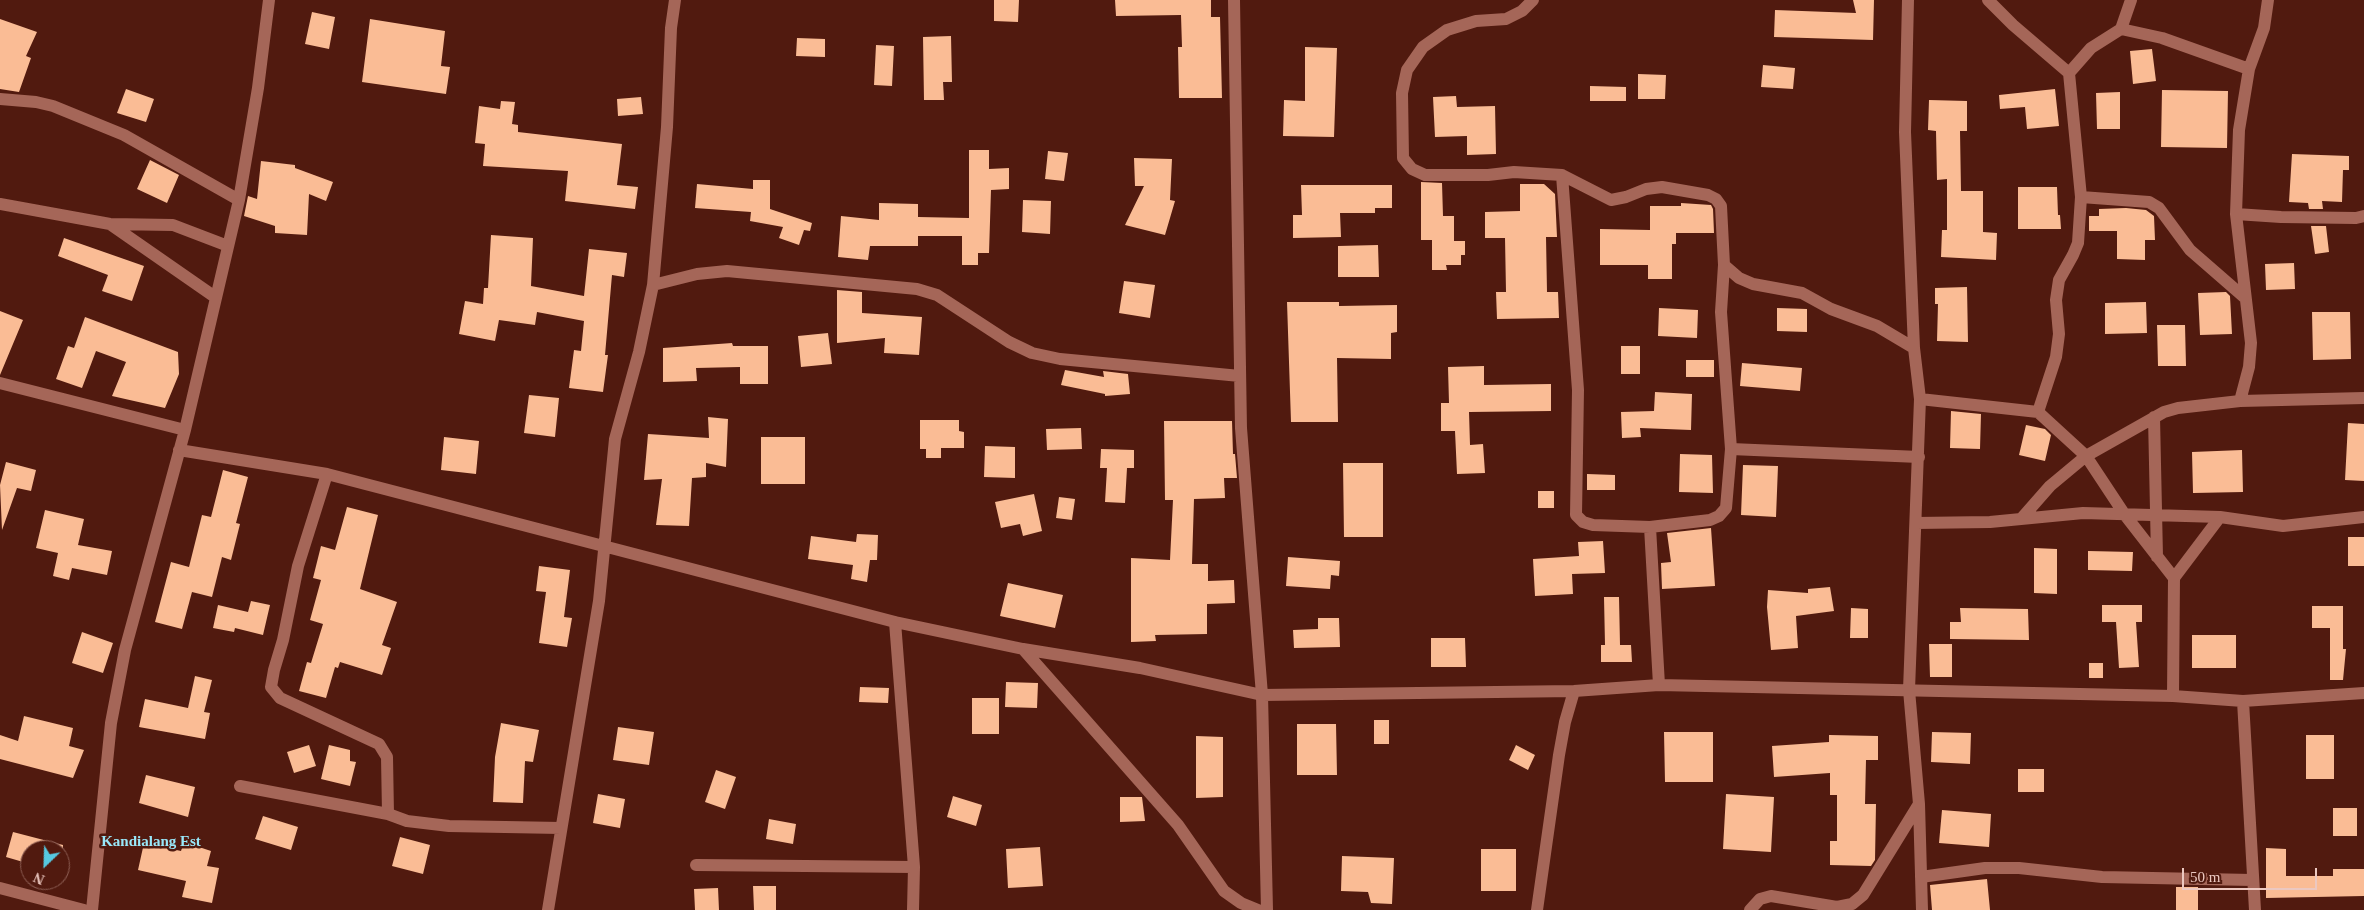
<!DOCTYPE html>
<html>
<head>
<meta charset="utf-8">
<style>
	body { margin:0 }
	#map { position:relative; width:2364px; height:910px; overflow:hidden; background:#511a0f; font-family:Georgia,serif }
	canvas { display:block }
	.north { position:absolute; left:20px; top:840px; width:50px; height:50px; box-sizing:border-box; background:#511a0f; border:1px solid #8f6056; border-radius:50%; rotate:204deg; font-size:14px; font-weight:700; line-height:20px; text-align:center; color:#ecc8c0 }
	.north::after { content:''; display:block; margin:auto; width:18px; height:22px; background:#56c9e1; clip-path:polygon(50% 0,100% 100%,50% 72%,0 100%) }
	.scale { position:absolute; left:2182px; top:868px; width:135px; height:22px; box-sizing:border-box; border:2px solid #ecc8c0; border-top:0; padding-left:6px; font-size:15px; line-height:18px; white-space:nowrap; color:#ecc8c0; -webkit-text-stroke:4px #511a0f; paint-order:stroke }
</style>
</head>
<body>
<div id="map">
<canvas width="2364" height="910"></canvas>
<div class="north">N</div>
<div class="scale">50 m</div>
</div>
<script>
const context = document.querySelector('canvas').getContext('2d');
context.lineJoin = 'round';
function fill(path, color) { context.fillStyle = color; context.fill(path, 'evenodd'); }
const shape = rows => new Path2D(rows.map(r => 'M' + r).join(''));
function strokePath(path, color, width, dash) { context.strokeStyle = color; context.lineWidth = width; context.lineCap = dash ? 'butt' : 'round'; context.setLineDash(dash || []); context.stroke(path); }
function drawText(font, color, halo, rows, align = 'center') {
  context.font = font + ' Georgia,serif'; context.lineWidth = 5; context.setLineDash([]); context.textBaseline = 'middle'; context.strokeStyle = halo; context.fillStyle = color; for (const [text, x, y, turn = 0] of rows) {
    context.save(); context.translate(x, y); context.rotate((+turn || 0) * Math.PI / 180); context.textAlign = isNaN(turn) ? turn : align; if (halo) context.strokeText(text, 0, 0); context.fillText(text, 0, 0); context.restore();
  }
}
fill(shape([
	[994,0,1019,0,1018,22,994,21],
	[1115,0,1211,0,1211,17,1220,17,1222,98,1179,98,1178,47,1182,47,1181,15,1116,16],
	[1853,0,1874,0,1873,40,1774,37,1775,10,1856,13],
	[312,12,335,17,329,49,305,44],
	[0,19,37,32,26,56,31,58,19,92,0,89],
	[370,19,445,31,441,66,450,67,446,94,362,82],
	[951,36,952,82,943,82,944,100,924,100,923,37],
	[797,38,825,39,825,57,796,56],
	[876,45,894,46,892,86,874,85],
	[1305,47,1337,48,1334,137,1283,136,1284,100,1305,101],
	[2152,49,2156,81,2133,84,2130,51],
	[1763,65,1795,68,1793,89,1761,87],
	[1638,74,1666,75,1665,99,1638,99],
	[1590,86,1626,87,1626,101,1590,101],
	[126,89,154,99,146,122,117,113],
	[2055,89,2059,126,2027,129,2025,107,2000,109,1999,95],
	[2162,90,2228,91,2227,148,2161,147],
	[2120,92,2120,129,2097,129,2096,93],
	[1456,96,1457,107,1495,106,1496,154,1467,155,1467,136,1435,137,1433,97],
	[641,97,643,114,618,116,617,99],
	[1929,100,1967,101,1967,131,1960,131,1961,191,1983,191,1983,232,1997,233,1996,260,1941,257,1942,230,1947,230,1947,179,1937,180,1936,131,1928,130],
	[501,101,515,102,512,124,518,125,518,132,622,144,617,185,638,187,635,209,565,201,568,171,483,166,485,144,475,143,479,106,500,109],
	[969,150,989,150,989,169,1009,168,1009,189,991,190,989,253,978,253,978,265,962,265,962,236,918,236,918,246,870,246,868,260,838,257,841,216,879,220,879,203,918,204,918,217,969,218],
	[1048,151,1068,153,1064,181,1045,179],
	[2292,154,2349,156,2349,170,2343,170,2342,202,2322,201,2323,209,2309,209,2308,203,2289,202],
	[1134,158,1172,159,1170,200,1175,201,1165,235,1125,225,1144,186,1135,186],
	[150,160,179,175,167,203,137,189],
	[261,161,295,165,295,168,333,182,326,201,309,194,307,235,275,233,275,226,244,216,248,196,257,199],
	[753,180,770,180,770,209,812,223,810,231,804,230,799,245,779,238,783,227,750,221,751,212,695,208,697,184,753,189],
	[1421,182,1442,183,1443,216,1454,216,1454,241,1465,241,1465,255,1461,255,1461,265,1446,265,1447,270,1432,270,1432,240,1421,240],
	[1520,184,1544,184,1555,194,1557,237,1546,237,1547,292,1558,292,1559,318,1497,319,1496,292,1506,292,1505,238,1485,238,1485,212,1520,211],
	[1301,185,1392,185,1392,208,1375,208,1375,213,1340,213,1341,237,1293,238,1293,215,1302,215],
	[2018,187,2057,187,2058,215,2060,215,2061,229,2018,229],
	[1023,200,1051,201,1050,234,1022,232],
	[1681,203,1711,205,1713,209,1714,233,1676,233,1676,244,1672,244,1672,279,1648,279,1648,265,1600,265,1600,229,1650,230,1650,206,1681,206],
	[2126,208,2146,210,2154,216,2155,240,2145,240,2145,260,2117,259,2117,231,2089,231,2089,216,2099,216,2099,209],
	[2311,226,2326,226,2329,252,2315,254],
	[491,235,533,238,531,286,584,296,589,249,627,253,624,277,612,275,605,355,608,355,603,392,569,388,574,350,581,351,584,321,537,312,535,325,499,320,495,341,459,334,465,301,483,304,484,288,488,288],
	[64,238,144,266,132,301,102,291,108,275,58,256],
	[1378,245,1379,277,1338,277,1338,246],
	[2294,263,2295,289,2266,290,2265,264],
	[1124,281,1155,285,1150,318,1119,313],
	[1967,287,1968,342,1937,341,1938,304,1935,304,1935,288],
	[837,290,862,292,862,313,922,317,919,355,884,353,885,338,837,343],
	[2226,292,2230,296,2232,334,2200,335,2198,293],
	[1287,302,1339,302,1339,306,1397,305,1397,332,1391,333,1391,359,1337,358,1338,422,1291,422],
	[2146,302,2147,333,2105,334,2105,303],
	[1659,308,1698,310,1697,338,1658,336],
	[1777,308,1807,309,1807,332,1777,331],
	[0,311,23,320,0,375],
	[2312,312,2350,312,2351,359,2313,360],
	[85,317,178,352,179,374,165,408,112,396,126,362,96,351,82,388,56,379,68,346,74,348],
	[2157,325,2185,325,2186,366,2158,366],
	[828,333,832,364,801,367,798,336],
	[732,343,733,346,768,346,768,384,740,384,740,367,696,368,697,381,663,382,663,348],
	[1621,346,1640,346,1640,374,1621,374],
	[1686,360,1714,360,1714,377,1686,377],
	[1742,363,1802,368,1800,391,1740,386],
	[1484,366,1484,385,1551,384,1551,411,1469,412,1470,445,1483,444,1485,473,1457,474,1455,431,1441,431,1441,403,1449,403,1448,367],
	[1065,370,1104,377,1103,371,1128,374,1130,394,1105,396,1105,394,1061,385],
	[1655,392,1692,394,1691,430,1640,428,1641,437,1622,438,1621,412,1654,411],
	[529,395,559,398,555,437,524,433],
	[1951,411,1981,414,1980,449,1950,448],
	[708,417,728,419,726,467,706,463,706,477,692,478,689,526,656,525,662,479,644,480,648,434,709,438],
	[920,420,959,420,959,431,964,432,964,448,941,448,941,458,926,458,926,449,920,449],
	[1164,421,1232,421,1233,454,1235,454,1237,478,1224,478,1225,498,1194,499,1192,564,1208,564,1208,581,1234,580,1235,603,1207,604,1207,634,1155,635,1156,641,1131,642,1131,558,1170,560,1173,500,1165,500],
	[2348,423,2364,424,2364,481,2345,480],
	[2026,425,2045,429,2051,435,2045,461,2019,455],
	[1081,428,1082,449,1047,450,1046,429],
	[444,437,479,441,476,474,441,470],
	[761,437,805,437,805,484,761,484],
	[985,446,1015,447,1015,478,984,477],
	[1101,449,1134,450,1134,468,1127,468,1125,503,1105,502,1107,468,1100,468],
	[2242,450,2243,492,2193,493,2192,452],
	[1680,454,1712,455,1713,493,1679,492],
	[6,462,36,470,31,491,17,488,2,530,0,485],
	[1343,463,1383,463,1383,537,1344,537],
	[1743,465,1778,466,1776,517,1741,515],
	[223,470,248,477,236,523,240,524,231,560,222,557,212,597,192,592,182,629,155,622,171,562,189,567,202,515,211,517],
	[1587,474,1615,475,1615,490,1587,490],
	[1538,491,1554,491,1554,508,1538,508],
	[1034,494,1042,531,1023,536,1020,524,1001,528,995,502],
	[1059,497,1075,499,1072,520,1056,518],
	[347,507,378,515,360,589,397,602,382,645,391,648,382,675,340,662,338,668,335,667,326,698,299,691,307,662,311,663,323,624,310,620,321,580,313,578,321,546,335,550],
	[45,510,84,519,78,545,112,551,107,575,72,568,69,580,53,576,58,553,36,548],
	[1711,528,1715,586,1662,589,1661,563,1671,562,1667,533],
	[857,534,878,535,877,560,870,560,867,582,851,579,853,565,808,559,811,536,856,542],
	[2348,537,2364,537,2364,566,2348,566],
	[1603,541,1605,573,1572,574,1573,594,1535,596,1533,559,1579,556,1578,542],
	[2034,548,2057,549,2057,594,2034,593],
	[2088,551,2133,552,2132,571,2088,570],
	[1288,557,1340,561,1339,576,1331,575,1330,589,1286,586],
	[539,566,570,570,564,617,572,618,567,647,539,643,546,592,536,591],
	[1008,583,1063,595,1055,628,1000,616],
	[1830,587,1834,611,1796,616,1798,648,1771,650,1767,607,1768,590,1808,593,1808,589],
	[1604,597,1619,597,1620,645,1631,645,1632,662,1601,662,1601,645,1605,645],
	[251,601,270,605,263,635,235,628,234,632,213,628,218,605,248,612],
	[2102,605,2142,605,2142,622,2136,622,2139,667,2119,668,2116,622,2102,622],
	[2312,606,2343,606,2343,649,2346,649,2343,680,2330,680,2330,628,2312,628],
	[1851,608,1868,609,1868,638,1850,638],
	[1960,608,2028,609,2029,640,1950,639,1950,622,1961,622],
	[1318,618,1339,618,1340,647,1294,648,1293,630,1318,629],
	[82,632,113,643,103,673,72,663],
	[2192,635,2236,635,2236,668,2192,668],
	[1431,638,1465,638,1466,667,1431,667],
	[1929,644,1952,644,1952,677,1930,677],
	[2089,663,2103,663,2103,678,2089,678],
	[195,676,212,680,204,712,210,713,205,739,139,727,145,699,188,708],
	[1006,682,1038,683,1037,708,1005,707],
	[860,687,889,688,888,703,859,702],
	[972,698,999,698,999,734,972,734],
	[24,716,73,728,69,746,84,750,73,778,0,759,0,735,18,741],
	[1374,720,1389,720,1389,744,1374,744],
	[501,723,539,730,533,762,525,761,523,803,493,802,495,757],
	[1297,724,1336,724,1337,775,1297,775],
	[618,727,654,732,649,765,613,760],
	[1664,732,1713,732,1713,782,1665,782],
	[1932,732,1971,733,1970,764,1931,762],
	[1829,735,1878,736,1878,760,1866,760,1865,804,1876,804,1875,860,1871,866,1830,865,1830,841,1837,841,1837,795,1830,795,1830,773,1774,777,1772,746,1829,742],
	[2306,735,2334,735,2334,779,2306,779],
	[1196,736,1223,737,1223,797,1196,798],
	[309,745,316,766,294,773,287,752],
	[329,745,350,750,350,761,356,762,350,786,321,779],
	[1516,745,1535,755,1528,770,1509,760],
	[2018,769,2044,769,2044,792,2018,792],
	[716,770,736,777,725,809,705,802],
	[146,775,195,787,188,817,139,803],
	[598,794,625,799,620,828,593,823],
	[1726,794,1774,797,1771,852,1723,849],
	[953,796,982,805,976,826,947,817],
	[1120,797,1142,797,1145,821,1120,822],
	[2333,808,2357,808,2357,836,2333,836],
	[1942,810,1991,814,1989,847,1939,843],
	[263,816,298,827,291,850,255,839],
	[769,819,796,824,793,844,766,839],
	[13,832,63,845,63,850,30,850,30,864,6,857],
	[400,837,430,845,423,874,392,866],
	[184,842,211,851,207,866,219,868,212,903,182,897,186,881,138,870,144,843,181,851],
	[1040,847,1043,886,1008,888,1006,849],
	[2266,848,2286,849,2286,876,2333,876,2333,869,2364,869,2364,896,2266,898],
	[1481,849,1516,849,1516,891,1481,891],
	[1342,856,1394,858,1392,904,1371,903,1368,892,1341,891],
	[1987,879,1990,910,1932,910,1930,885],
	[753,886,776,886,776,910,754,910],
	[2176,887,2198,887,2198,910,2176,910],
	[718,888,719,910,695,910,694,889]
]), '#fabc95');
strokePath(shape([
	[1234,0,1241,428,1262,695,1267,910],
	[1533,0,1522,11,1506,19,1476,21,1447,30,1423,47,1407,70,1402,93,1403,158,1412,169,1425,175,1488,175,1514,172,1562,175,1611,200,1626,197,1646,189,1662,187,1708,195,1716,199,1721,206,1724,265,1721,312,1731,449,1726,508,1719,516,1710,520,1650,527,1593,525,1583,522,1576,515,1578,390,1562,175],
	[1908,0,1905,132,1914,348,1920,399,1909,690,1919,804,1922,910],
	[1988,0,2013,25,2069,73],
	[2121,29,2162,38,2249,69],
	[0,99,36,102,53,106,124,135,239,200],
	[2081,197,2149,202,2159,208,2190,250,2244,297],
	[0,204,110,224,173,225,228,246],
	[2236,214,2281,217,2356,218,2364,216],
	[110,224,215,297],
	[1724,265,1739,278,1753,284,1802,293,1831,309,1877,326,1914,348],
	[653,285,697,274,727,271,917,289,937,295,1009,342,1032,353,1060,359,1240,376],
	[0,383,185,430],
	[1920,399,2038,412,2086,456,2125,515,2174,578],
	[2240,401,2249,367,2251,343,2236,214,2239,130,2249,69,2264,28,2268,0],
	[2038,412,2056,357,2059,334,2056,300,2059,280,2073,255,2078,243,2081,197,2069,73,2091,48,2121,29,2131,0],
	[2154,417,2157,557],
	[1731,449,1919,457],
	[179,450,327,474,895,622,1023,649,1140,668,1262,695,1574,691,1659,685,2173,696,2243,701,2364,693],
	[327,474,298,566,283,640,274,670,271,687,280,698,379,744,387,757,388,814,407,821,449,826,561,828],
	[2021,519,2050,486,2086,456,2164,412,2178,408,2240,401,2364,398],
	[1916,523,1990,522,2083,513,2220,517,2283,526,2364,517],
	[1650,527,1659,685],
	[895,622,914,867,913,910],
	[1023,649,1178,825,1224,891,1241,903,1258,910],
	[2173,696,2174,578,2220,517],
	[2243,701,2255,910],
	[240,786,388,814],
	[696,865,914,867],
	[1921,877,1985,868,2019,868,2102,877,2252,880],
	[0,888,84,910],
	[92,910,111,723,125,650,185,430,239,200,258,88,269,0],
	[548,910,599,601,615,439,639,352,653,285,667,127,671,28,675,0],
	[1537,910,1559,755,1565,722,1574,691],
	[1750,910,1760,899,1771,896,1837,907,1852,904,1863,895,1919,804]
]), '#a56658', 12);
drawText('bold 15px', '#99e8f9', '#511a0f', [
	["Kandialang Est",151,842]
]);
</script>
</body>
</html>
